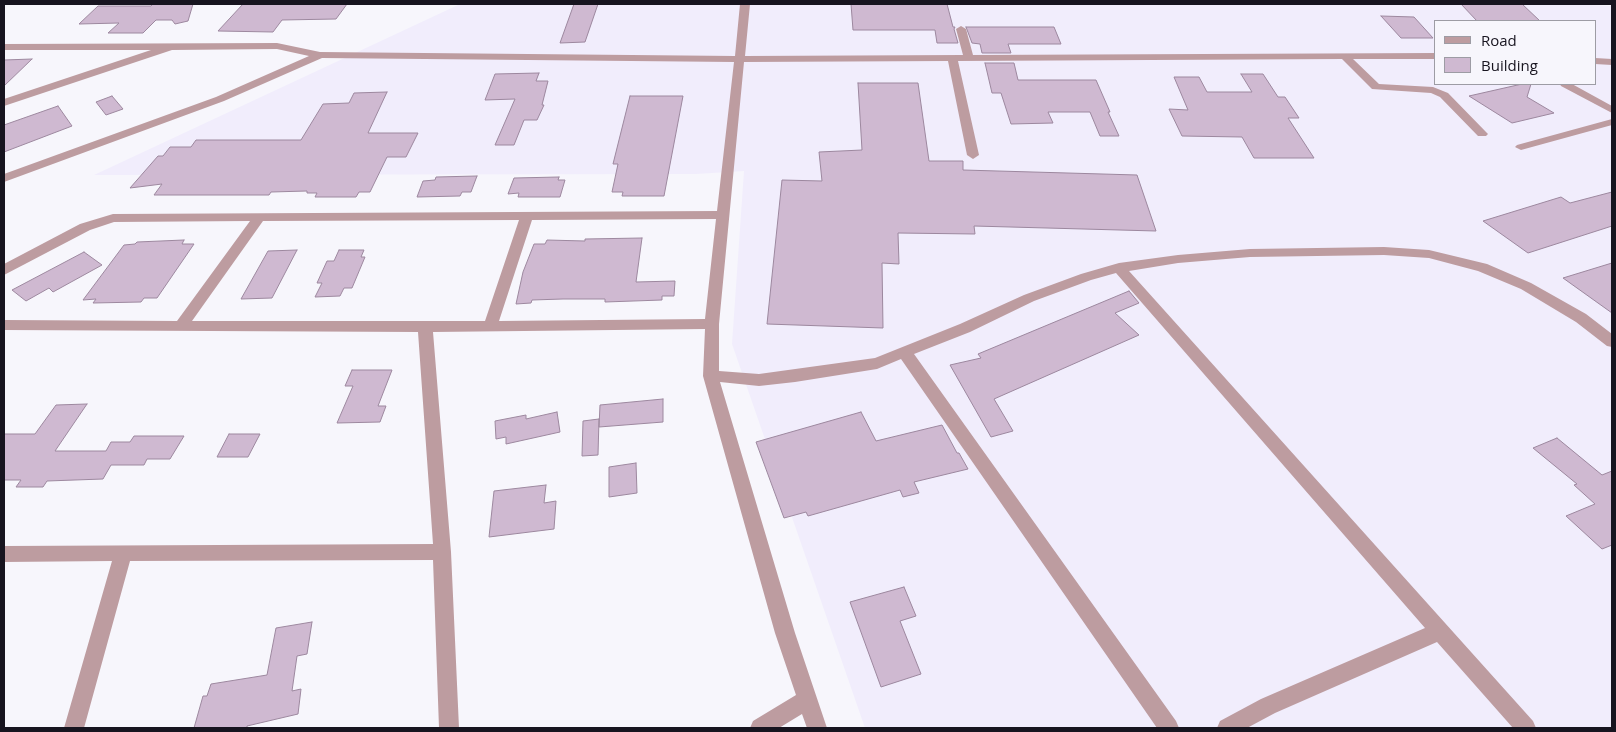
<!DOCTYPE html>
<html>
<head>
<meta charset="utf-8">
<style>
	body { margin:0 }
	#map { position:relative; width:1616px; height:732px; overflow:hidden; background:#f7f6fc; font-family:"Open Sans",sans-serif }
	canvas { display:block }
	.frame { position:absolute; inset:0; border:5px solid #17141f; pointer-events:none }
	.legend { position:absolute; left:1434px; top:20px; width:162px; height:65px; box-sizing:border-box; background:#f7f6fc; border:1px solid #9d9ca4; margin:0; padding:6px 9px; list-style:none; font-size:15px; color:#17141f }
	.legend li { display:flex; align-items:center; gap:10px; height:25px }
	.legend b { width:25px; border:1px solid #9d9ca4 }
</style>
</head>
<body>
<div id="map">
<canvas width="1616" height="732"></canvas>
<div class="frame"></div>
<ul class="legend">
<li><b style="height:6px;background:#bd9ca0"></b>Road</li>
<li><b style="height:14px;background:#cfb9d1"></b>Building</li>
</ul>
</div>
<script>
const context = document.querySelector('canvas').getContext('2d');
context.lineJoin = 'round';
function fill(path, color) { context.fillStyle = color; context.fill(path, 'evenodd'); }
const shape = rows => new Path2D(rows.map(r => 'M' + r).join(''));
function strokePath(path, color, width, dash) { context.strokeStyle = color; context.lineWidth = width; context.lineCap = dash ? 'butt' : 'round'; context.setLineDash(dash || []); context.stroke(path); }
fill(shape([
	[1565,4,1612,6,1612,728,865,728,732,344,744,171,696,174,94,175,458,5],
	[1435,21,1595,21,1595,84,1435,84]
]), '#f1edfc');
const building = shape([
	[153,4,193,4,188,21,175,24,172,20,156,20,143,33,108,33,119,23,79,24,98,6,151,6,153,4],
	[243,4,347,4,336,19,282,20,273,32,218,31,243,4],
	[574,4,598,4,585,42,560,43,574,4],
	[851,4,947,4,953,27,955,27,954,29,958,43,937,43,935,30,853,30,851,4],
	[1461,4,1522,4,1540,21,1477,21,1461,4],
	[1381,16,1414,17,1433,38,1401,38,1381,16],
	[966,27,1054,27,1061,44,1008,44,1011,53,982,53,980,44,972,43,966,27],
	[32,59,4,86,4,60,32,59],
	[985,63,1014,63,1018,80,1096,80,1110,112,1108,112,1119,136,1100,136,1090,112,1048,112,1053,123,1011,124,1001,93,992,93,985,63],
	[539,73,536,81,548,81,542,105,544,105,537,120,524,120,514,145,495,145,515,99,485,100,495,74,539,73],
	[1241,74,1263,74,1278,97,1285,97,1299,118,1288,118,1314,158,1254,158,1242,137,1182,136,1169,109,1188,110,1174,77,1199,77,1207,92,1252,92,1241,74],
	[858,83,918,83,929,161,963,161,963,170,1137,175,1156,231,974,226,975,234,898,233,899,264,882,263,883,328,767,324,782,180,822,181,819,152,862,150,858,83],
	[1522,84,1531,84,1527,97,1554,113,1512,123,1469,96,1522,84],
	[387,92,368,133,418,133,406,157,387,157,370,192,359,192,356,197,315,197,317,193,307,193,307,191,271,192,269,195,154,195,162,184,130,188,158,156,163,156,170,147,191,147,196,140,301,140,323,104,349,103,354,93,387,92],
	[112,96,123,109,106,115,96,102,112,96],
	[630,96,683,96,664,196,622,196,623,192,612,192,618,164,613,164,630,96],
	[58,106,72,126,4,152,4,125,58,106],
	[477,176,471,192,462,192,460,196,417,197,423,181,435,180,436,177,477,176],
	[559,177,558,180,565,180,560,197,518,197,519,193,508,194,514,178,559,177],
	[1612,192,1612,226,1528,253,1483,221,1561,197,1570,203,1612,192],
	[642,238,636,282,675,281,674,296,662,296,662,300,605,302,605,299,563,299,532,300,531,303,516,304,523,272,534,244,545,244,547,240,585,241,585,239,642,238],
	[184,240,182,244,194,244,157,298,144,298,141,302,93,303,96,299,83,300,124,245,135,244,137,242,184,240],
	[297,250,272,298,241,299,268,251,297,250],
	[339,250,364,250,361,257,365,257,352,288,344,288,340,296,315,297,322,283,317,283,327,261,334,261,339,250],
	[84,252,102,265,53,292,49,288,26,301,12,290,84,252],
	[1612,263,1612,313,1563,278,1612,263],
	[1129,291,1139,303,1115,313,1139,335,994,399,1013,431,991,437,950,365,981,358,978,354,1129,291],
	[352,370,392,370,378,406,386,406,380,422,337,423,353,386,345,386,352,370],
	[663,399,663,422,599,427,600,405,663,399],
	[87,404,55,451,106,451,111,442,130,442,134,436,184,436,170,459,147,459,144,465,111,465,103,479,47,481,43,487,16,487,21,480,4,480,4,434,35,434,56,405,87,404],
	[557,412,560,432,506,444,506,437,496,439,495,421,526,415,526,419,557,412],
	[861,412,876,441,942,425,957,453,959,453,968,469,914,482,919,493,903,497,900,490,808,516,806,512,784,518,756,442,861,412],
	[599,419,598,455,582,456,583,421,599,419],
	[229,434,260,434,248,457,217,457,229,434],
	[1557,438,1602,475,1612,471,1612,545,1602,549,1566,516,1595,504,1574,485,1577,484,1533,448,1557,438],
	[636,463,637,493,609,497,609,467,636,463],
	[546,485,544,503,556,501,554,529,489,537,494,491,546,485],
	[904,587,916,616,900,621,921,674,881,687,850,602,904,587],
	[312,622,307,654,297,656,292,691,301,689,298,714,247,726,247,728,194,728,203,696,207,696,211,684,267,675,276,628,312,622]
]);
fill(building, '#cfb9d1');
strokePath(building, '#9d889f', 1);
fill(shape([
	[740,4,750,4,745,56,963,55,956,29,961,26,966,29,973,55,1435,53,1435,59,1353,59,1379,84,1433,87,1448,93,1486,132,1488,134,1486,136,1478,136,1440,97,1431,93,1372,89,1342,59,958,61,979,155,973,159,967,155,948,61,744,62,719,324,719,371,759,374,875,358,960,324,1024,295,1081,274,1119,263,1178,255,1250,249,1384,247,1429,250,1487,264,1531,283,1586,314,1612,334,1612,347,1607,346,1576,322,1521,289,1478,271,1429,258,1384,255,1250,257,1178,263,1129,271,1533,721,1536,728,1513,728,1437,642,1275,713,1247,728,1217,728,1220,721,1261,699,1425,628,1116,273,1091,280,1034,301,970,332,914,354,1176,721,1179,728,1157,728,901,359,877,369,795,382,759,386,720,382,795,633,827,728,807,728,802,714,779,728,750,728,753,721,796,695,775,633,703,376,705,329,433,332,451,552,459,728,439,728,433,560,130,561,84,728,64,728,112,561,4,562,4,546,433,544,418,332,4,330,4,320,177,321,250,221,114,222,90,230,4,275,4,264,80,224,113,214,717,211,734,62,322,58,224,101,4,182,4,174,216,97,309,56,277,49,172,50,4,106,4,99,151,50,4,50,4,44,277,43,320,52,735,56,740,4],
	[716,219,705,319,499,321,532,220,716,219],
	[519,220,485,321,192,321,263,221,519,220],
	[1595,58,1612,59,1612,65,1595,64,1595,58],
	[1560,84,1572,84,1612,106,1612,113,1561,86,1560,84],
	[1612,119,1612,125,1521,150,1515,147,1517,145,1612,119]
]), '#bd9ca0');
</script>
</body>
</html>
